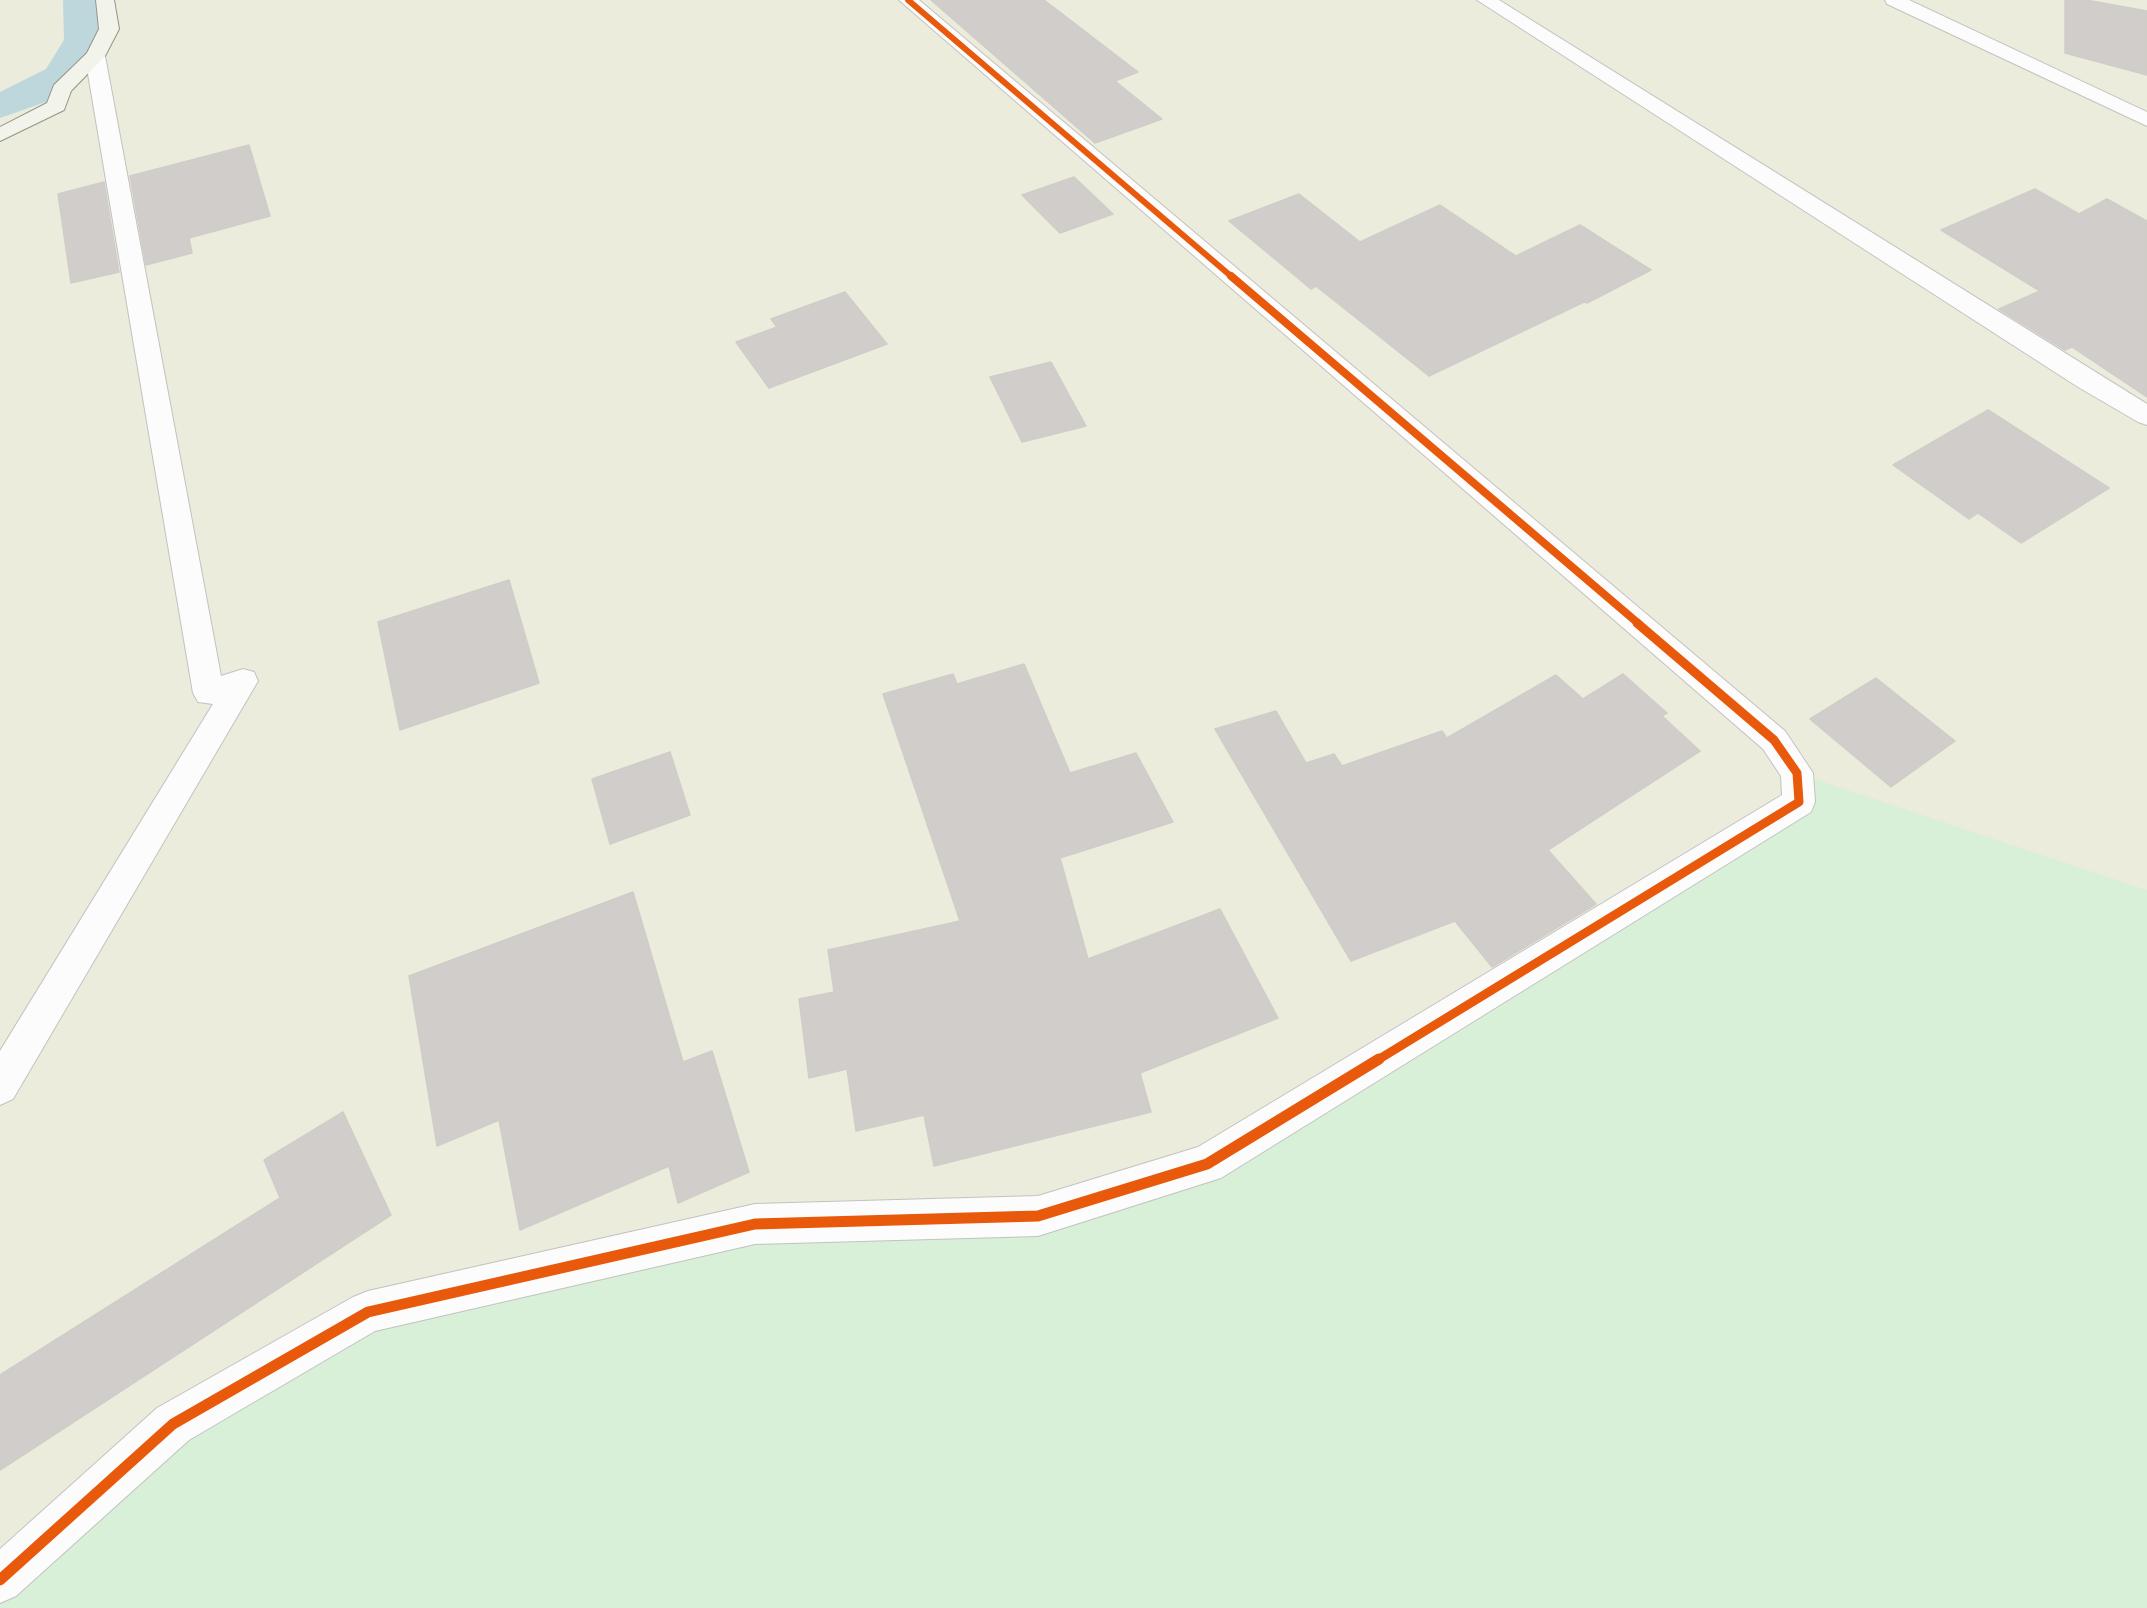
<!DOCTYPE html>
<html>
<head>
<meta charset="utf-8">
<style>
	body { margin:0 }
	canvas { display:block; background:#edebe8 }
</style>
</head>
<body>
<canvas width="2147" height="1608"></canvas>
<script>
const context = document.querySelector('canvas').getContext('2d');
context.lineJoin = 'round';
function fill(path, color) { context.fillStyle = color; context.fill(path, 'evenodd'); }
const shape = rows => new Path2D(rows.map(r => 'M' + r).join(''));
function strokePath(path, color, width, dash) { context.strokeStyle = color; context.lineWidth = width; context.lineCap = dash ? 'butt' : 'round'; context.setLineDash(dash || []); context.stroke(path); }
fill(shape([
	[0,0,2147,0,2147,890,1797,774,1799,802,1207,1164,0,1580]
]), '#ebecdc');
fill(shape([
	[1797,773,2147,890,2147,1608,0,1608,0,1580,173,1424,368,1312,755,1224,1038,1216,1207,1164,1799,802]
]), '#d8f0d8');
fill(shape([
	[63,0,99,0,102,40,75,85,46,102,0,118,0,92,46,69,64,40,63,0]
]), '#bed7dd');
const building = shape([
	[931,0,1044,0,1138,72,1115,81,1162,119,1095,143,931,0],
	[2065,0,2086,0,2147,11,2147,75,2065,53,2065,0],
	[249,145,270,216,189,238,192,253,146,265,130,176,249,145],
	[1074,177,1113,214,1060,233,1022,195,1074,177],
	[104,182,119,272,71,283,58,194,104,182],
	[2035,189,2079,214,2107,199,2147,221,2147,397,2072,347,2065,350,1999,309,2040,291,1941,230,2035,189],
	[1299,194,1360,242,1440,205,1516,256,1580,225,1651,270,1587,303,1584,302,1429,376,1316,286,1311,289,1229,221,1299,194],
	[845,292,887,344,769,388,736,342,777,327,771,319,845,292],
	[1051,362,1086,426,1022,442,990,377,1051,362],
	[1988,410,2109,488,2021,543,1978,513,1969,519,1893,465,1988,410],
	[509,580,539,683,400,730,378,622,509,580],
	[1024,664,1070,773,1136,753,1173,822,1060,858,1088,959,1220,909,1278,1018,1140,1073,1151,1112,934,1166,924,1115,856,1131,847,1069,809,1078,799,999,834,992,828,950,960,921,883,694,953,674,957,684,1024,664],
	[1623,674,1667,713,1662,716,1700,751,1548,850,1596,904,1492,967,1455,921,1351,961,1215,729,1276,711,1306,763,1334,754,1342,766,1442,731,1447,738,1556,675,1583,699,1623,674],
	[1876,678,1955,741,1891,787,1810,719,1876,678],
	[670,752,690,815,610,844,592,779,670,752],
	[633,892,683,1062,712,1051,749,1172,678,1203,669,1166,520,1230,499,1120,437,1146,409,976,633,892],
	[343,1112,391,1215,0,1470,0,1375,280,1198,264,1160,343,1112]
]);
fill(building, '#d0cdcb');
strokePath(building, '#d0cdc9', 1.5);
const street = shape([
	[899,0,919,0,1785,731,1813,773,1815,802,1811,812,1221,1178,1038,1236,755,1244,375,1331,189,1440,16,1596,0,1603,0,1549,157,1408,353,1297,368,1291,755,1204,1038,1196,1198,1147,1782,795,1781,776,1763,749,899,0],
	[1477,0,1499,0,2147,404,2147,425,2138,422,2078,387,1477,0],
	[1885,0,1909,0,2147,112,2147,126,1887,4,1885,0],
	[95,50,102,52,105,56,221,676,243,669,254,672,258,681,13,1099,0,1105,0,1051,213,704,198,702,193,693,85,56,88,52,95,50]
]);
const secondary = shape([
	[96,0,114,0,119,29,105,56,71,91,64,110,0,141,0,127,47,103,54,85,87,53,99,29,96,0]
]);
strokePath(street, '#c3c2c0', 2);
strokePath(secondary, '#949582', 2);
fill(street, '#fcfcfc');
fill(secondary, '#f2f3eb');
strokePath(shape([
	[908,0,1232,277]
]), '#e8590c', 6);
strokePath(shape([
	[1231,276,1639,624]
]), '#e8590c', 8);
strokePath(shape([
	[1376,1061,1799,802,1797,773,1774,740,1637,623]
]), '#e8590c', 9);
strokePath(shape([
	[0,1580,173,1424,368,1312,755,1224,1038,1216,1207,1164,1379,1059]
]), '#e8590c', 11);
</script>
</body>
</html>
